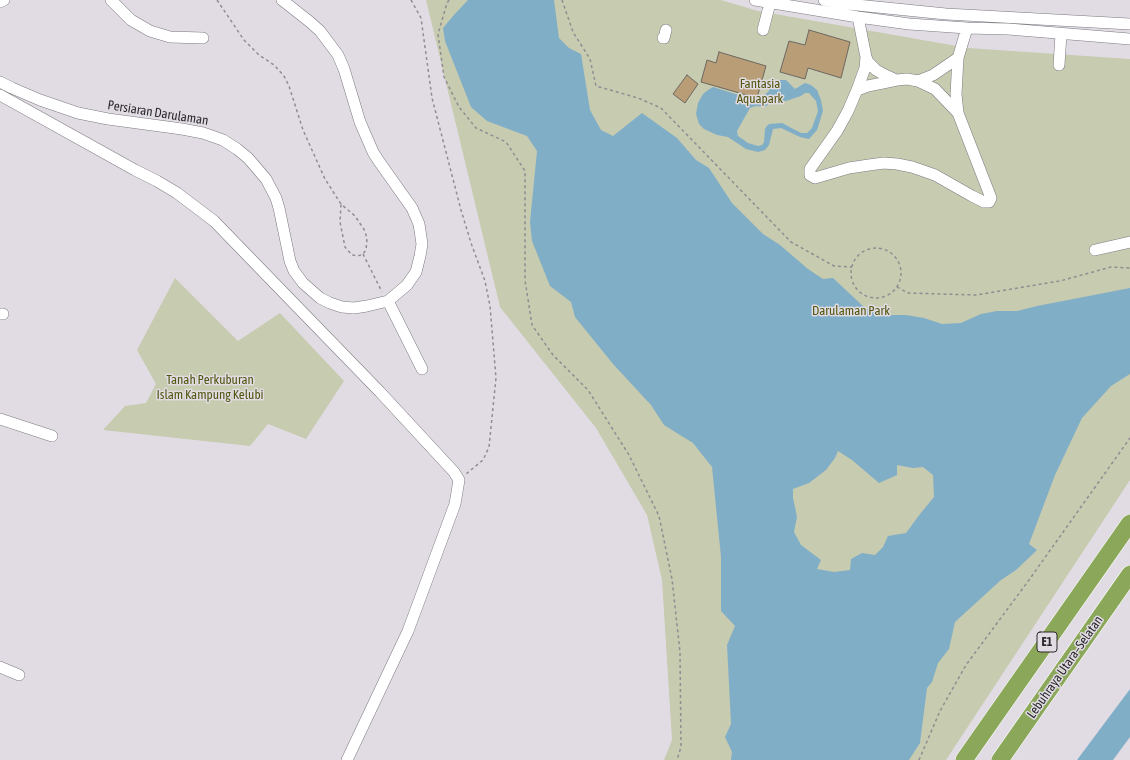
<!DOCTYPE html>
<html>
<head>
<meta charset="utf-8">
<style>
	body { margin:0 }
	canvas { display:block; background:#e1dce4 }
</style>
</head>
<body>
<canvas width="1130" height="760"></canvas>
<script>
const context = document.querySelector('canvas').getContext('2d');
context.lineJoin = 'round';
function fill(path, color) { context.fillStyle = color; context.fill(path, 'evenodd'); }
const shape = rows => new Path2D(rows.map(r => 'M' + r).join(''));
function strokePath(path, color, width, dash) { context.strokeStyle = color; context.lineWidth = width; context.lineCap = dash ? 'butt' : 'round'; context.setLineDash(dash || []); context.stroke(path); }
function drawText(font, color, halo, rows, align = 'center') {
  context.font = font + ' "Asap Condensed",sans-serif'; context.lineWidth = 3; context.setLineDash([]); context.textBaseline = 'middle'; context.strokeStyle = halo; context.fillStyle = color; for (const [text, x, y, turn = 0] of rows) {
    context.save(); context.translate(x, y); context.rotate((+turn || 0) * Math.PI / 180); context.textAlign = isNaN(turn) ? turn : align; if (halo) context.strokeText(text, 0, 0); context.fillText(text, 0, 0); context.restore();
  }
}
fill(shape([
	[426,0,721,0,758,11,968,48,1130,59,1130,480,946,760,664,760,672,740,662,580,647,515,596,428,500,307],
	[175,278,238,341,280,313,344,381,306,439,268,424,250,446,103,430,125,406,146,403,156,384,137,350]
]), '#c7cbaf');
fill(shape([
	[468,0,554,0,559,38,569,48,581,54,590,110,601,130,613,136,642,113,677,138,696,160,709,168,732,203,763,234,780,245,808,269,823,279,833,278,865,308,881,315,906,315,924,318,942,324,961,323,981,314,997,311,1017,311,1037,306,1130,288,1130,374,1111,386,1082,418,1055,475,1029,544,1037,550,1016,570,1001,580,955,622,949,649,938,663,932,682,927,688,920,743,909,760,731,760,732,752,725,737,731,724,727,645,735,626,721,611,721,557,712,467,693,443,664,425,651,405,613,364,575,317,571,302,550,286,532,241,530,222,537,151,527,136,487,121,471,107,445,41,443,28,453,16],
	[838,451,852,460,879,483,897,475,897,465,913,468,923,467,933,475,934,497,920,514,906,533,888,536,883,547,875,555,862,553,851,559,850,570,834,572,817,569,821,560,801,545,794,532,797,517,793,498,793,489,809,483,826,470,835,458],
	[778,80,786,80,795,89,805,83,811,85,817,90,821,100,823,111,817,130,809,139,800,137,781,128,773,129,769,145,765,150,758,152,746,149,728,137,717,135,704,129,699,124,696,114,698,103,703,94,708,90,713,87,758,101,769,91,770,85],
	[805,93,809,93,816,101,818,111,812,128,807,133,801,133,782,123,769,124,767,126,765,129,764,142,762,145,758,146,748,143,738,136,737,131,750,108,756,106,765,107,773,100,786,101,801,96],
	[1130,689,1130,737,1113,760,1077,760]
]), '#81aec7');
const building = shape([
	[809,30,850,42,841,78,808,68,805,79,780,72,789,41,805,45,809,30],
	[719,52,766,66,757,98,701,82,707,60,716,63,719,52],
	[687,75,698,84,685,103,673,94,687,75]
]);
fill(building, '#b89d77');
strokePath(building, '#6d6862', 1);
const minor = shape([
	[111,0,131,20,150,31,170,37,203,38],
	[755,0,858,17,909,24,967,28,1008,29,1130,39],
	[824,0,847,4,946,14,1130,24],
	[0,2,4,0],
	[858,17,866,57,865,68,857,90,848,111,837,131,810,169,810,175,815,178,849,168,869,165,884,163,897,164,912,167,935,175,972,196,984,202,989,202,991,198,958,113,956,94,958,58,967,28],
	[763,30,770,3],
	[663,38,664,38,666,30],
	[866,57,868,62,876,70,883,74,896,80],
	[1059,65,1061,34],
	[918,81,933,75,958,58],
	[0,82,12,88,40,100,78,113,108,119,182,129,203,133,223,140,237,149,248,158,266,179,276,198,279,208,290,261,294,271,303,283,320,298,330,303,342,307,354,308,367,306,388,301,407,285,416,272,420,256,422,244,419,224,412,208,378,160,373,152,360,122,344,69,338,55,320,31,310,22,282,0],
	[857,90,868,86,897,80,907,79,918,81,935,89,958,113],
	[0,95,135,170,157,181,177,193,214,221,380,392,454,472,459,480,455,504,408,631,347,760],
	[1095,250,1130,242],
	[388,301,422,369],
	[0,314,3,314],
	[0,419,52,436],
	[0,667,19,675]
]);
const highway = shape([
	[964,760,1130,523],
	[1000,760,1130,574]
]);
strokePath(minor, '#7d7980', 12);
strokePath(highway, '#fff', 18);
strokePath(shape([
	[217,0,244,40,259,55,274,65,284,76,289,86,303,130,325,179,341,204,355,216,365,231,367,239,366,250,363,254,358,256,352,255,345,247,340,222,341,204],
	[411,0,421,18,432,98,461,210,471,243,485,281,490,306,496,378,489,447,483,460,466,474],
	[449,0,447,3,438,34,444,77,459,107,476,128,506,142,525,171,525,280,532,325,553,355,588,390,629,455,659,516,672,579,680,652,681,747,677,760],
	[562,0,573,32,590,59,596,86,638,98,661,108,791,242,834,266,852,267],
	'851 273a25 25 0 1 1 50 0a25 25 0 1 1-50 0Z',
	[363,254,382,292],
	[897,287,908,293,976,295,1060,281,1111,267,1130,268],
	[919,760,940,711,966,665,1029,580,1130,438]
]), '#908c92', 1.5, [3, 3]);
strokePath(minor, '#fff', 11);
strokePath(highway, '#8ba759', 17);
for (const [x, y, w] of [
	[1047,642,20]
]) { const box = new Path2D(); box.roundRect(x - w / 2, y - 10, w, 20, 3); context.fillStyle = '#e1dce4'; context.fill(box); strokePath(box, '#2a282b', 1); }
drawText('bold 12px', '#2a282b', null, [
	["E1",1047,642]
]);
drawText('13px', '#52560e', '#e1dce4', [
	["Fantasia",760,84],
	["Aquapark",760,99],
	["Darulaman Park",851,311],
	["Tanah Perkuburan",210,380],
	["Islam Kampung Kelubi",210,395]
]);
drawText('13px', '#2a282b', '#e1dce4', [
	["Persiaran Darulaman",158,113,9],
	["Lebuhraya Utara–Selatan",1065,667,-55]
]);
</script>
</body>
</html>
